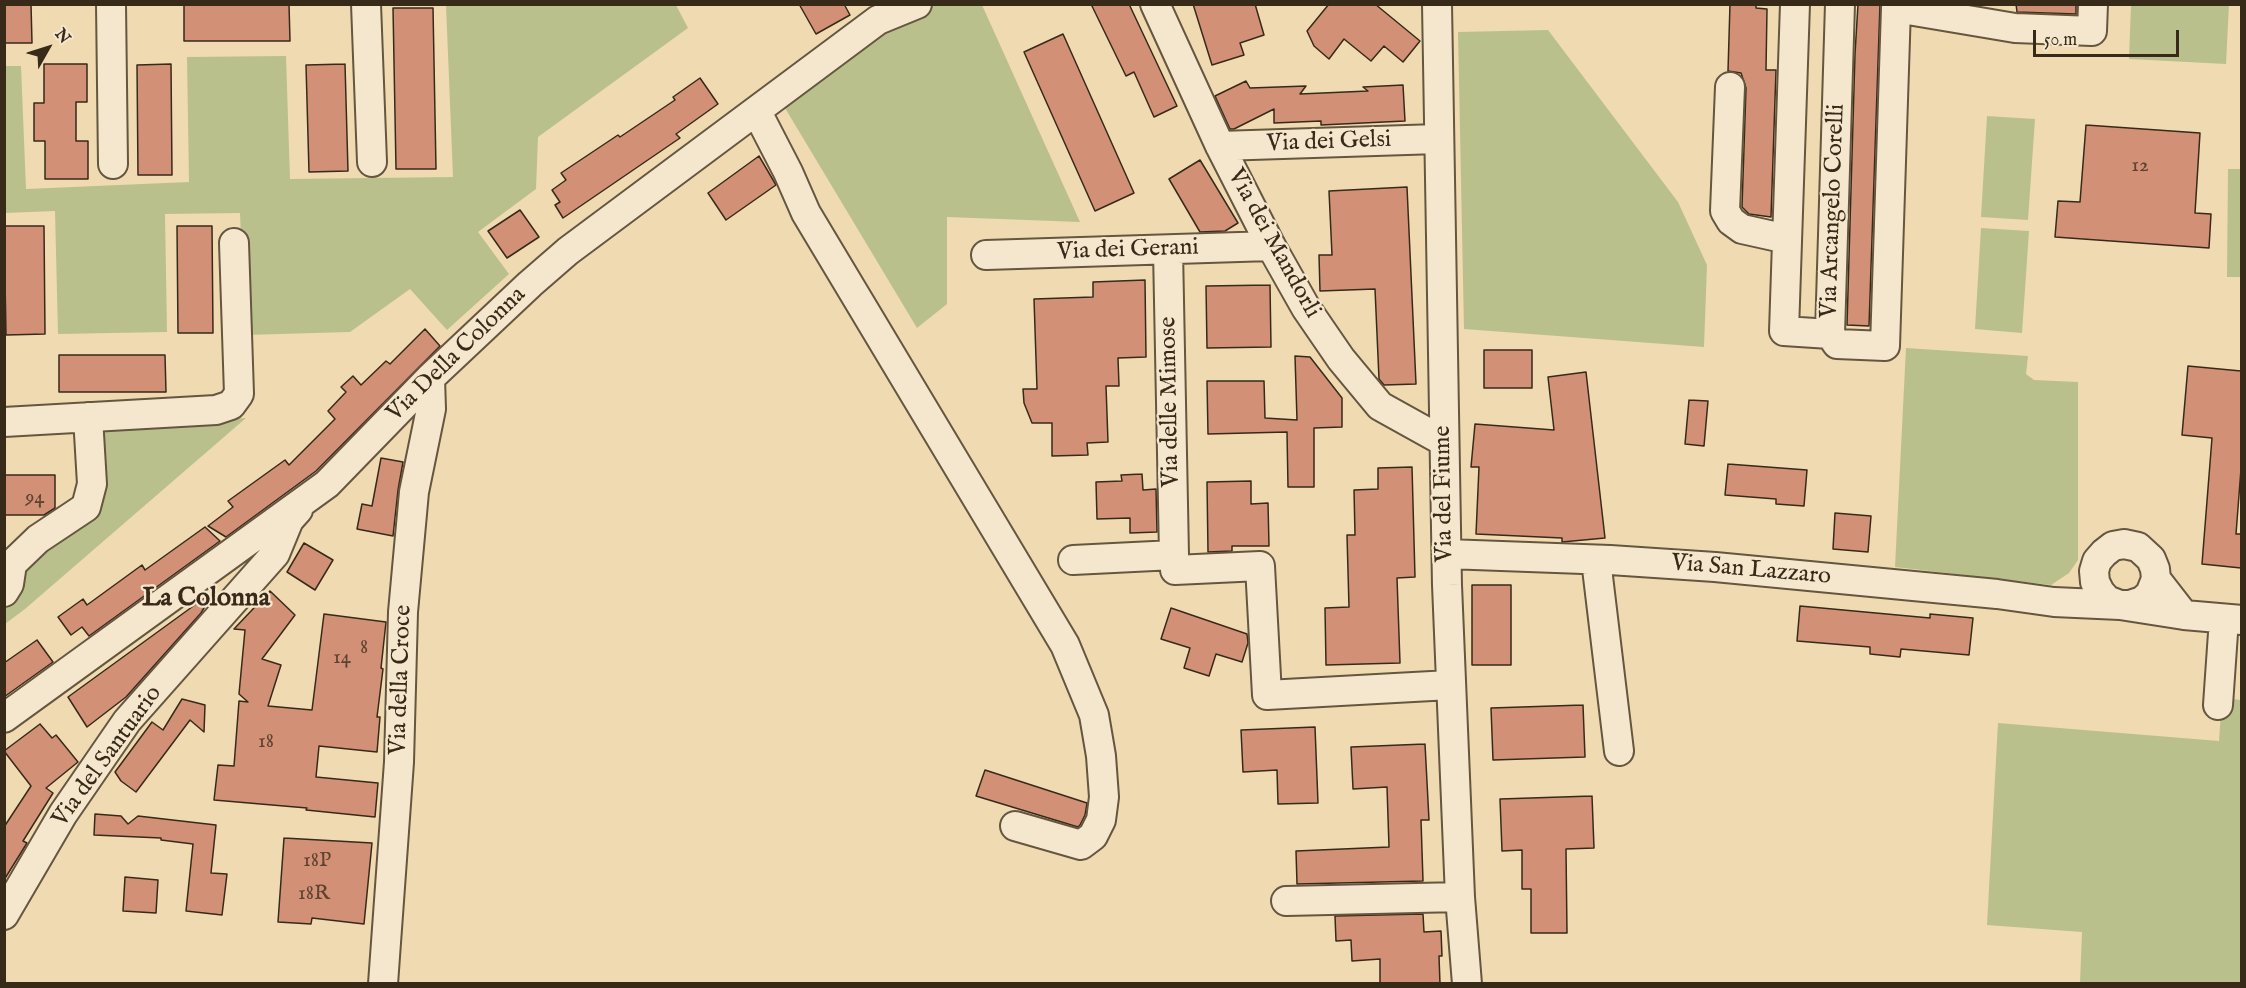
<!DOCTYPE html>
<html>
<head>
<meta charset="utf-8">
<style>
	body { margin:0 }
	#map { position:relative; width:2246px; height:988px; overflow:hidden; background:#f0dab2; font-family:"IM FELL English",serif }
	canvas { display:block }
	.frame { position:absolute; inset:0; border:6px solid #372a19; pointer-events:none }
	.north { position:absolute; left:18px; top:18px; width:60px; height:60px; -webkit-text-stroke:4px #f5e7cd; paint-order:stroke; rotate:51deg; font-size:16px; font-weight:700; line-height:24px; text-align:center; color:#372a19 }
	.north::after { content:''; display:block; margin:auto; width:21px; height:27px; background:#372a19; clip-path:polygon(50% 0,100% 100%,50% 72%,0 100%) }
	.scale { position:absolute; left:2033px; top:30px; width:146px; height:27px; box-sizing:border-box; border:3px solid #372a19; border-top:0; padding-left:8px; font-size:18px; line-height:21px; white-space:nowrap; color:#372a19; -webkit-text-stroke:4px #f5e7cd; paint-order:stroke }
</style>
</head>
<body>
<div id="map">
<canvas width="2246" height="988"></canvas>
<div class="frame"></div>
<div class="north">N</div>
<div class="scale">50 m</div>
</div>
<script>
const context = document.querySelector('canvas').getContext('2d');
context.lineJoin = 'round';
function fill(path, color) { context.fillStyle = color; context.fill(path, 'evenodd'); }
const shape = rows => new Path2D(rows.map(r => 'M' + r).join(''));
function strokePath(path, color, width, dash) { context.strokeStyle = color; context.lineWidth = width; context.lineCap = dash ? 'butt' : 'round'; context.setLineDash(dash || []); context.stroke(path); }
function drawText(font, color, halo, rows, align = 'center') {
  context.font = font + ' "IM FELL English",serif'; context.lineWidth = 4.5; context.setLineDash([]); context.textBaseline = 'middle'; context.strokeStyle = halo; context.fillStyle = color; for (const [text, x, y, turn = 0] of rows) {
    context.save(); context.translate(x, y); context.rotate((+turn || 0) * Math.PI / 180); context.textAlign = isNaN(turn) ? turn : align; if (halo) context.strokeText(text, 0, 0); context.fillText(text, 0, 0); context.restore();
  }
}
fill(shape([
	[446,5,676,5,688,28,538,137,536,189,478,232,509,274,447,330,410,289,350,332,245,335,240,213,165,214,167,332,58,334,55,211,5,213,4,66,21,66,26,189,189,182,187,57,286,56,290,179,453,177],
	[932,5,982,5,1080,222,947,217,947,304,917,328,782,103,882,25],
	[2131,5,2229,5,2226,64,2129,59],
	[1548,30,1678,202,1707,265,1704,347,1464,329,1458,32],
	[1987,116,2035,119,2028,220,1981,217],
	[2228,169,2241,169,2241,277,2227,277],
	[1981,228,2029,231,2022,333,1975,329],
	[1906,348,2028,356,2026,374,2034,380,2078,382,2078,560,2069,573,2051,585,1895,567],
	[246,418,25,609,5,624,5,605,45,543,80,507,86,429],
	[2222,698,2241,700,2241,983,2080,983,2082,932,1987,925,1998,723,2219,741]
]), '#bac08c');
const building = shape([
	[4,4,31,4,32,43,4,43,4,4],
	[184,4,289,4,290,41,184,41,184,4],
	[799,4,844,4,850,15,816,34,799,4],
	[1091,4,1129,4,1177,106,1154,117,1134,72,1126,76,1091,4],
	[1193,4,1255,4,1264,35,1240,43,1244,55,1212,65,1193,4],
	[1329,4,1375,4,1420,41,1403,62,1384,46,1371,61,1344,39,1329,59,1314,46,1307,31,1329,4],
	[1730,4,1756,4,1756,8,1767,9,1766,70,1776,70,1771,217,1749,214,1742,207,1746,88,1741,73,1728,71,1730,4],
	[1858,4,1880,4,1869,326,1847,325,1855,54,1858,4],
	[2016,4,2076,4,2076,14,2017,12,2016,4],
	[393,8,433,8,436,169,396,169,393,8],
	[1063,34,1134,193,1095,211,1024,52,1063,34],
	[44,64,87,64,87,102,76,102,76,141,88,141,88,179,45,179,45,141,34,141,34,103,44,103,44,64],
	[171,64,172,175,138,175,137,65,171,64],
	[345,64,348,171,309,172,306,65,345,64],
	[700,78,718,104,676,134,680,138,563,218,555,205,560,202,552,190,566,180,561,173,618,135,620,137,675,100,673,97,700,78],
	[1246,81,1250,88,1306,86,1300,94,1368,91,1363,87,1403,85,1405,121,1321,125,1321,121,1274,123,1274,109,1234,129,1230,129,1215,96,1246,81],
	[2086,125,2200,133,2195,213,2211,214,2209,248,2055,237,2058,201,2080,202,2086,125],
	[759,156,776,185,726,220,708,193,759,156],
	[1200,160,1238,223,1225,231,1200,232,1169,179,1200,160],
	[1407,187,1416,384,1384,385,1379,379,1375,289,1320,291,1319,255,1332,255,1329,191,1407,187],
	[520,210,539,237,507,258,488,231,520,210],
	[4,226,44,226,45,334,6,335,4,226],
	[177,226,212,226,213,333,178,333,177,226],
	[1145,280,1146,357,1118,358,1119,386,1106,386,1108,442,1087,443,1088,455,1052,456,1052,423,1032,423,1024,403,1023,389,1037,389,1034,299,1093,297,1093,282,1145,280],
	[1270,285,1271,347,1207,348,1206,286,1270,285],
	[425,329,440,346,316,471,226,537,208,526,233,507,228,501,285,460,289,465,335,419,328,411,346,392,341,387,353,376,361,385,386,361,390,364,425,329],
	[1484,350,1532,350,1532,388,1484,388,1484,350],
	[59,355,165,355,166,392,59,392,59,355],
	[1295,356,1310,357,1342,398,1342,427,1314,428,1314,487,1288,487,1287,432,1208,434,1207,381,1264,381,1265,418,1297,420,1295,356],
	[2188,366,2241,371,2241,469,2236,534,2241,534,2241,568,2202,564,2212,438,2182,435,2188,366],
	[1586,372,1605,538,1562,542,1562,538,1476,534,1479,467,1471,467,1475,424,1554,430,1548,377,1586,372],
	[1689,400,1708,401,1704,446,1685,444,1689,400],
	[381,458,403,462,398,490,393,536,357,529,362,504,372,506,381,458],
	[1728,464,1807,470,1804,506,1776,504,1776,499,1725,495,1728,464],
	[1412,467,1415,577,1397,578,1400,663,1326,665,1325,608,1349,607,1347,535,1355,535,1354,490,1378,489,1378,468,1412,467],
	[1142,474,1143,490,1156,489,1157,532,1130,533,1130,518,1097,519,1096,482,1122,481,1121,475,1142,474],
	[4,475,55,475,55,508,44,515,4,515,4,475],
	[1251,481,1251,504,1268,503,1269,546,1232,546,1232,551,1208,552,1207,482,1251,481],
	[1835,513,1871,516,1868,552,1833,549,1835,513],
	[205,527,220,541,89,636,82,627,71,635,58,617,83,599,87,605,142,565,145,570,205,527],
	[304,543,333,560,315,590,287,572,304,543],
	[1472,585,1511,585,1511,665,1472,665,1472,585],
	[214,591,201,613,126,697,87,727,68,697,214,591],
	[270,591,295,615,262,659,281,665,268,706,312,710,324,614,386,622,381,668,383,669,377,717,380,717,377,752,319,746,316,777,378,783,375,817,306,810,307,808,214,800,218,765,234,766,239,701,248,702,239,694,245,630,234,629,270,591],
	[1800,606,1930,618,1930,614,1973,618,1969,655,1901,649,1900,657,1870,654,1870,647,1797,641,1800,606],
	[1171,608,1247,634,1248,643,1242,662,1216,654,1209,676,1184,668,1190,648,1161,639,1171,608],
	[37,640,53,662,4,697,4,663,37,640],
	[182,699,205,705,204,732,190,720,136,792,121,781,115,772,152,722,163,730,182,699],
	[1583,705,1585,757,1493,760,1491,708,1583,705],
	[40,724,52,738,56,735,78,762,46,788,53,793,23,841,27,843,4,880,4,827,31,786,4,751,40,724],
	[1315,727,1318,803,1278,804,1277,770,1243,772,1241,730,1315,727],
	[1425,744,1429,820,1421,820,1423,881,1297,884,1296,851,1389,847,1387,787,1353,789,1351,747,1425,744],
	[985,770,1087,803,1085,815,1080,825,1078,827,976,796,985,770],
	[1592,796,1594,848,1566,849,1567,933,1531,933,1531,889,1522,889,1522,850,1502,851,1500,799,1592,796],
	[95,814,121,816,128,824,138,816,216,825,211,873,227,874,222,915,186,911,193,844,161,840,161,838,94,835,95,814],
	[284,838,372,843,364,924,312,918,311,924,278,922,284,838],
	[125,877,158,880,156,913,123,911,125,877],
	[1423,914,1424,932,1441,931,1442,956,1439,956,1440,984,1380,984,1380,959,1352,961,1351,940,1336,941,1335,916,1423,914]
]);
fill(building, '#d29077');
strokePath(building, '#372a19', 1.5);
const minor = shape([
	[111,4,113,164],
	[366,4,372,162],
	[1155,4,1220,146,1271,246,1306,308,1341,359,1380,406,1443,441],
	[1437,4,1447,585,1460,897,1467,984],
	[1795,4,1784,331,1830,334],
	[1730,87,1725,211,1731,221,1742,229,1787,239],
	[757,112,788,172,806,213,1065,645,1094,715,1101,756,1104,797,1101,820,1093,836,1081,845,1015,826],
	[1220,146,1438,139],
	[1168,250,1174,555],
	[986,255,1271,246],
	[1830,334,1837,344,1885,346,1896,8,2015,28,2092,31,2093,4],
	[1830,334,1840,4],
	[4,422,216,410,231,405,239,394,234,243],
	[1447,554,1610,560,1715,567,1997,594,2054,602,2120,605,2184,615,2242,620],
	[1073,560,1174,555,1175,570,1260,566,1267,695,1450,685],
	[1596,560,1619,751],
	[2156,579,2150,594,2142,601,2130,605,2120,605,2107,600,2100,592,2095,582,2094,571,2097,561,2104,553,2113,546,2124,544,2138,547,2151,559,2155,569,2156,579,2184,615],
	[4,592,9,584,12,564,38,539,86,507,92,484,88,417],
	[2218,705,2223,633],
	[4,718,327,484,430,378,530,284,568,251,878,20,917,4],
	[1286,901,1460,897],
	[4,915,63,814,127,721,275,554,289,520,298,510],
	[383,984,399,762,403,612,414,492,431,409,430,378]
]);
strokePath(minor, '#65563f', 32);
strokePath(minor, '#f5e7cd', 28);
drawText('21px', '#5e4430', null, [
	["12",2140,167],
	["94",35,499],
	["8",364,649],
	["14",342,659],
	["18",266,743],
	["18P",317,862],
	["18R",314,895]
]);
drawText('24px', '#372a19', '#f5e7cd', [
	["Via dei Gelsi",1329,143,-2],
	["Via Arcangelo Corelli",1834,211,-88],
	["Via dei Mandorli",1273,244,61],
	["Via dei Gerani",1128,251,-2],
	["Via Della Colonna",457,355,-44],
	["Via delle Mimose",1171,402,-91],
	["Via del Fiume",1445,494,-91],
	["Via San Lazzaro",1751,571,5],
	["Via della Croce",402,680,-88],
	["Via del Santuario",108,757,-54]
]);
drawText('bold 26px', '#372a19', '#f5e7cd', [
	["La Colonna",206,600]
]);
</script>
</body>
</html>
